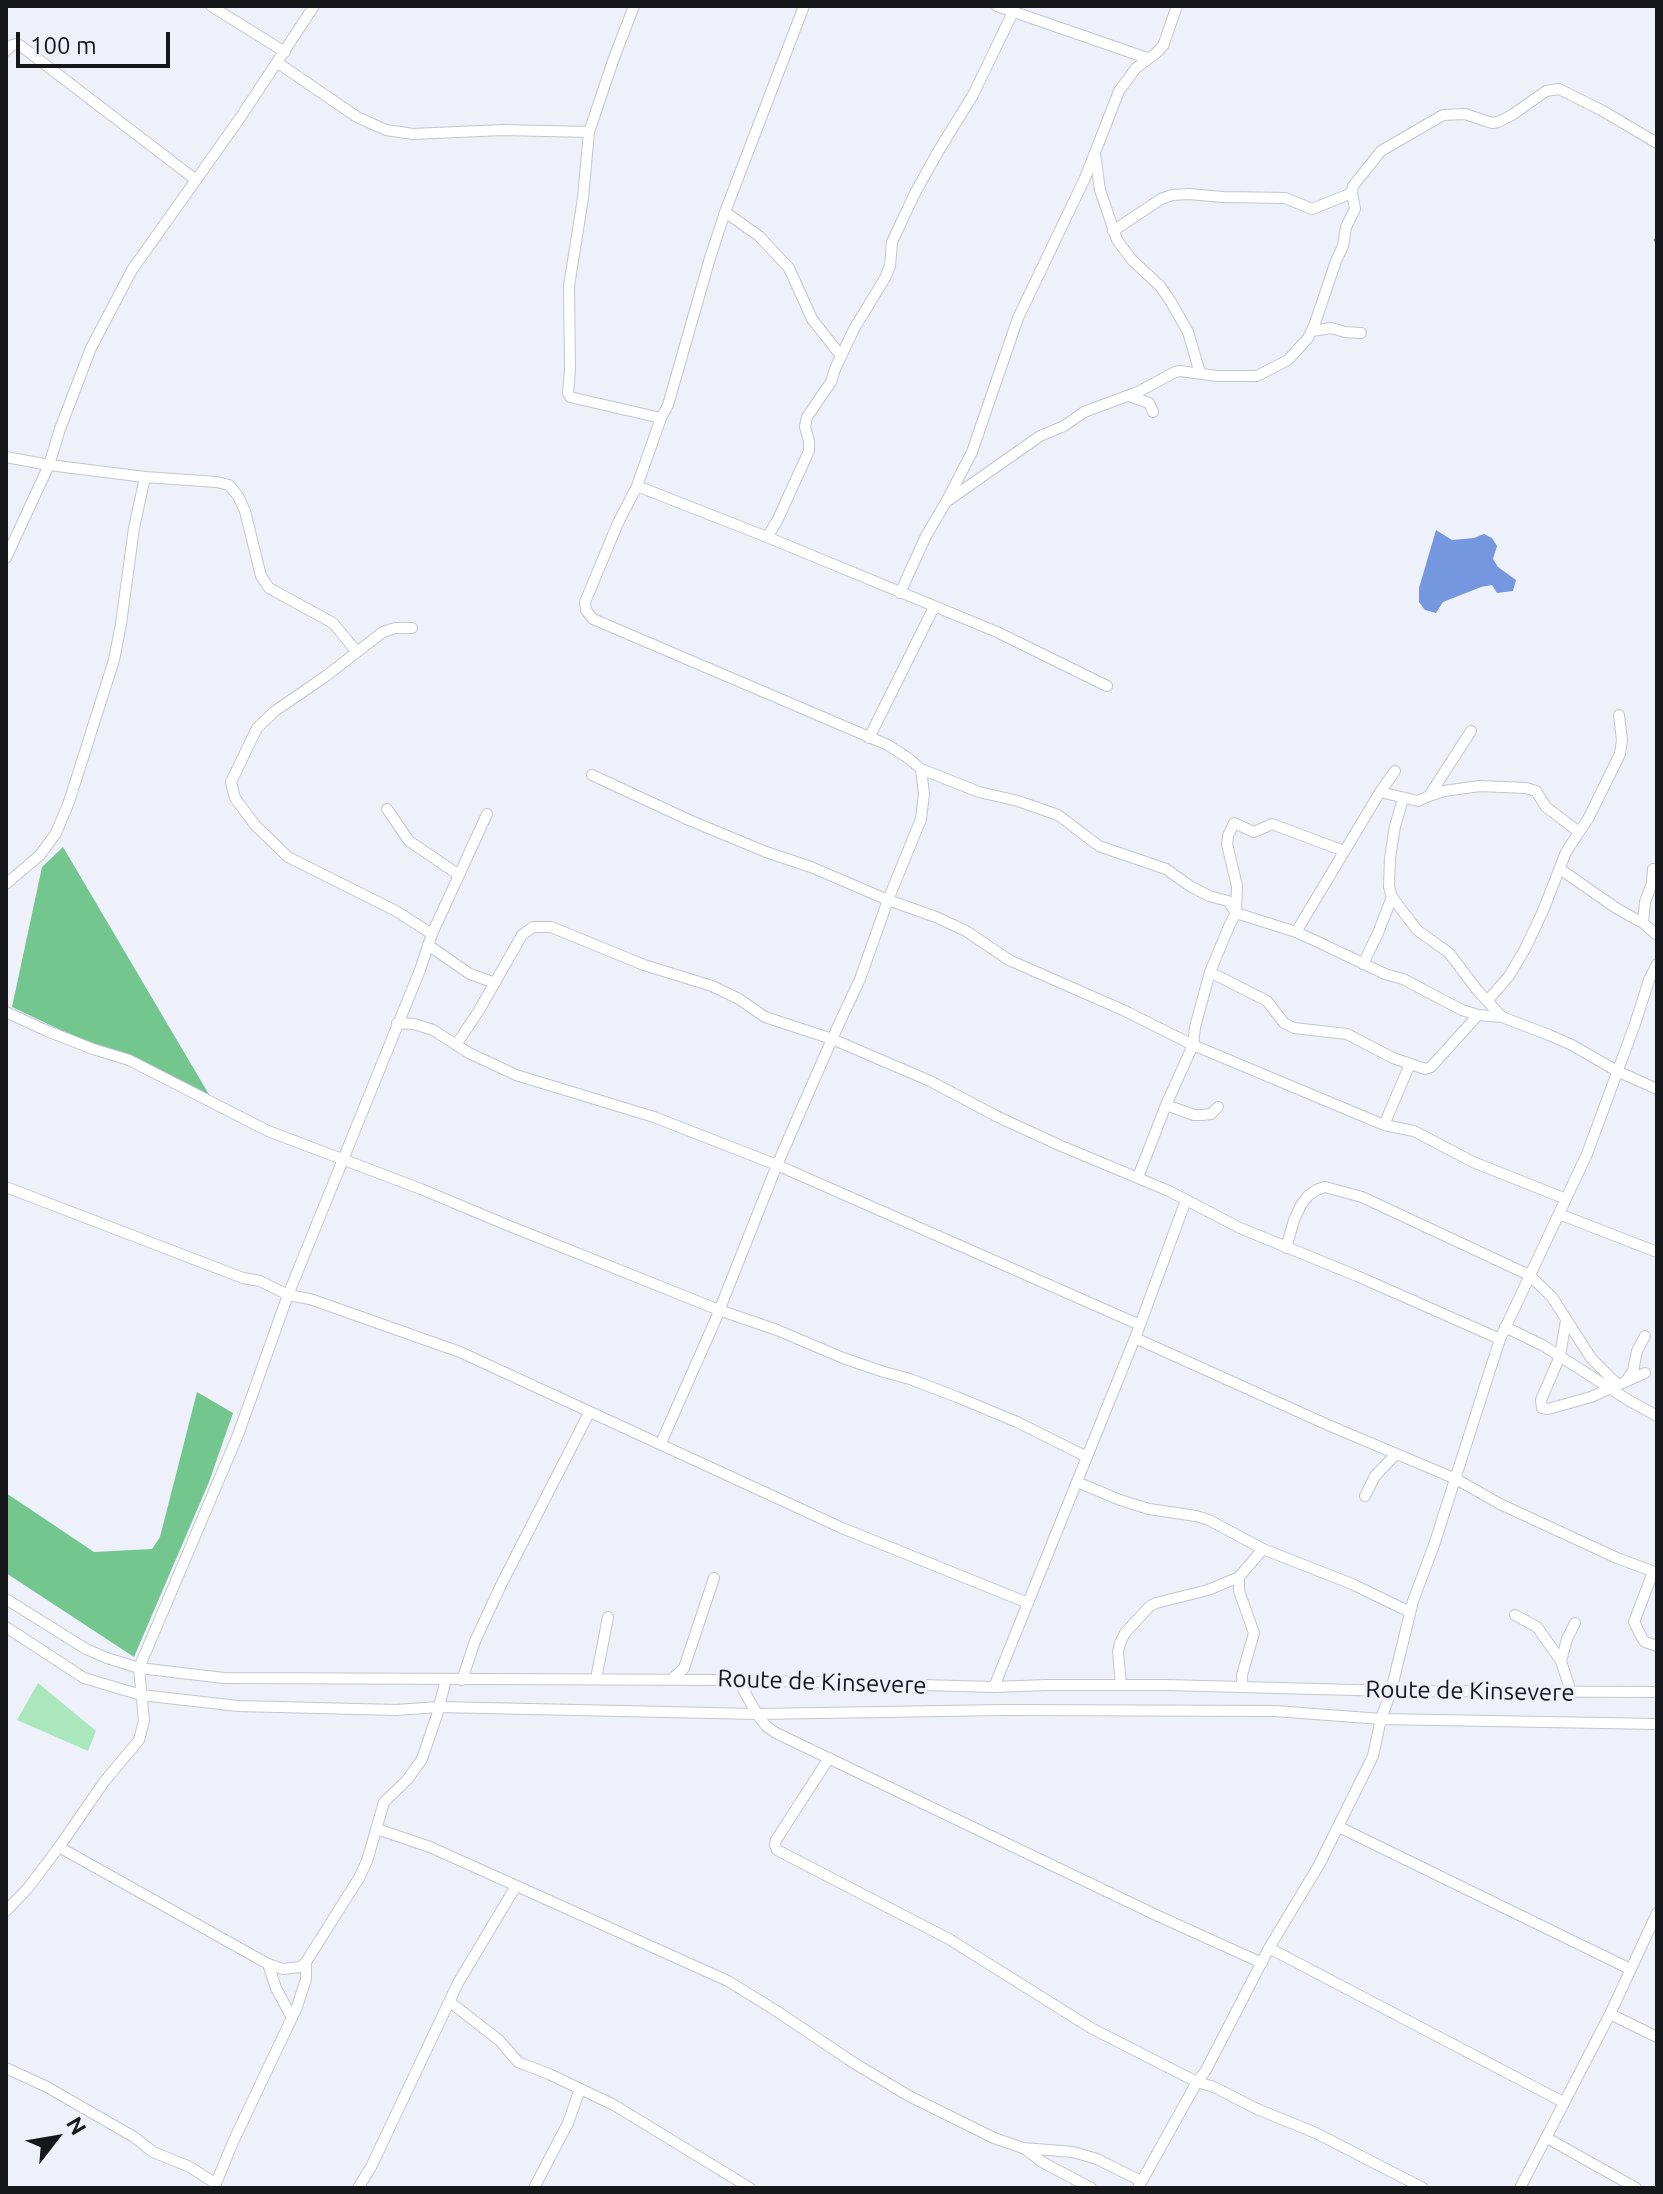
<!DOCTYPE html>
<html>
<head>
<meta charset="utf-8">
<style>
	body { margin:0 }
	#map { position:relative; width:1663px; height:2194px; overflow:hidden; background:#eef1fa; font-family:Ubuntu,sans-serif }
	canvas { display:block }
	.frame { position:absolute; inset:0; border:8px solid #16171a; pointer-events:none }
	.north { position:absolute; left:16px; top:2098px; width:80px; height:80px; -webkit-text-stroke:6px #eef1fa; paint-order:stroke; rotate:59deg; font-size:22px; font-weight:700; line-height:32px; text-align:center; color:#16171a }
	.north::after { content:''; display:block; margin:auto; width:28px; height:36px; background:#16171a; clip-path:polygon(50% 0,100% 100%,50% 72%,0 100%) }
	.scale { position:absolute; left:16px; top:32px; width:154px; height:36px; box-sizing:border-box; border:4px solid #16171a; border-top:0; padding-left:10px; font-size:24px; line-height:28px; white-space:nowrap; color:#16171a; -webkit-text-stroke:6px #eef1fa; paint-order:stroke }
</style>
</head>
<body>
<div id="map">
<canvas width="1663" height="2194"></canvas>
<div class="frame"></div>
<div class="north">N</div>
<div class="scale">100 m</div>
</div>
<script>
const context = document.querySelector('canvas').getContext('2d');
context.lineJoin = 'round';
function fill(path, color) { context.fillStyle = color; context.fill(path, 'evenodd'); }
const shape = rows => new Path2D(rows.map(r => 'M' + r).join(''));
function strokePath(path, color, width, dash) { context.strokeStyle = color; context.lineWidth = width; context.lineCap = dash ? 'butt' : 'round'; context.setLineDash(dash || []); context.stroke(path); }
function drawText(font, color, halo, rows, align = 'center') {
  context.font = font + ' Ubuntu,sans-serif'; context.lineWidth = 7; context.setLineDash([]); context.textBaseline = 'middle'; context.strokeStyle = halo; context.fillStyle = color; for (const [text, x, y, turn = 0] of rows) {
    context.save(); context.translate(x, y); context.rotate((+turn || 0) * Math.PI / 180); context.textAlign = isNaN(turn) ? turn : align; if (halo) context.strokeText(text, 0, 0); context.fillText(text, 0, 0); context.restore();
  }
}
fill(shape([
	[38,1683,96,1731,88,1751,17,1720]
]), '#aae7bc');
fill(shape([
	[63,847,214,1103,12,1007,42,867],
	[197,1392,233,1413,209,1482,134,1657,6,1573,6,1493,94,1552,152,1549,160,1537]
]), '#74c68f');
fill(shape([
	[1436,530,1452,540,1474,538,1484,534,1492,538,1497,546,1493,559,1498,567,1516,580,1513,591,1497,593,1492,585,1481,587,1443,602,1436,613,1425,610,1419,602,1419,588]
]), '#7497df');
strokePath(shape([
	[1655,240,1657,239]
]), '#7497df', 3);
const minor = shape([
	[211,6,285,52],
	[634,6,614,58,589,132,583,198,569,286,570,369,568,393,570,397,574,398,661,418],
	[997,6,1147,58],
	[6,51,12,45,16,44,21,46,196,180],
	[278,63,357,117,386,130,413,134,503,130,589,132],
	[1095,154,1100,190,1117,240,1132,260,1160,286,1171,302,1188,332,1200,373],
	[725,212,759,236,789,268,812,319,841,356],
	[1113,231,1161,199,1172,195,1189,194,1223,197,1285,198,1312,209,1352,193],
	[1312,331,1331,328,1345,332,1361,333],
	[1129,396,1149,403,1153,412],
	[6,457,49,465,145,477],
	[637,486,767,537,997,632,1107,686],
	[946,502,1040,436,1064,426,1084,412,1138,392,1175,372,1180,371,1217,376,1257,376,1288,360,1308,338,1314,326,1336,261,1343,246,1346,227,1355,209,1352,193,1353,186,1381,151,1443,115,1465,114,1492,123,1498,122,1512,115,1546,91,1559,89,1603,111,1657,143],
	[767,537,777,521,809,451,809,441,805,427,807,417,831,382,835,369,854,329,885,278,890,266,892,242,915,193,939,150,973,95,1013,12],
	[6,558,49,465,60,429,91,348,132,270,240,118,314,6],
	[900,593,926,536,946,502,972,452,1018,318,1085,178,1119,91,1136,68,1155,54,1163,46,1177,6],
	[357,652,383,632,395,628,412,628],
	[869,738,934,607],
	[921,769,979,792,1018,801,1058,815,1099,846,1166,869,1190,886,1209,896,1228,901,1236,913,1296,932,1316,941,1385,974,1403,979,1462,1010,1478,1015,1502,1017,1549,1035,1572,1045,1617,1071,1657,1089],
	[592,775,689,820,766,852,811,867,888,900,936,917,966,931,1009,960,1123,1010,1193,1045,1384,1125,1410,1064],
	[1380,792,1418,801,1429,796,1444,791,1480,786,1526,788,1536,791,1546,807,1579,832],
	[1429,796,1471,731],
	[1403,799,1395,826,1390,858,1389,887,1392,897,1417,930,1449,953,1478,991,1502,1017],
	[387,809,409,841,459,875],
	[1560,869,1616,908,1643,923,1657,935],
	[6,884,40,855,56,833,69,802,114,660,121,624,134,528,145,477,217,482,229,485,238,496,245,511,261,576,269,588,333,623,357,652,326,676,275,711,257,728,231,782,235,798,255,825,288,857,396,911,432,934],
	[1643,923,1645,902,1652,883,1653,869],
	[1296,932,1380,792,1395,771],
	[428,945,470,974,495,983],
	[1363,964,1378,933,1392,897],
	[1210,972,1267,1001,1284,1023,1294,1028,1347,1034,1393,1058,1425,1069,1431,1067,1478,1015],
	[1488,1000,1509,976,1525,949,1543,911,1566,852,1588,819,1620,754,1622,740,1619,715],
	[6,1012,47,1031,93,1049,129,1060,268,1131,421,1189,507,1225,719,1310,777,1330,843,1358,884,1372,910,1379,957,1397,1017,1422,1087,1457],
	[397,1023,414,1024,433,1030,469,1053,516,1075,654,1117,777,1165,1140,1325],
	[456,1045,478,1012,522,935,533,927,551,927,644,965,712,986,739,999,765,1017,832,1039,930,1081,998,1117,1059,1145,1169,1191,1240,1228,1357,1276,1500,1339],
	[1166,1105,1194,1115,1202,1115,1211,1114,1218,1107],
	[1384,1125,1414,1131,1473,1162,1566,1199],
	[1138,1177,1166,1105,1193,1045,1195,1027,1210,972,1230,924,1236,913,1237,886,1227,844,1228,836,1234,823,1254,832,1272,824,1344,851],
	[6,1187,243,1278,260,1281,288,1295,310,1299,460,1352,842,1528,1028,1603],
	[1559,1214,1657,1252],
	[1286,1248,1294,1220,1301,1205,1308,1196,1316,1190,1325,1187,1362,1197,1529,1275,1552,1297,1591,1358,1617,1384],
	[1566,1320,1560,1356,1541,1400,1542,1408,1548,1409,1591,1397,1645,1373],
	[1505,1327,1544,1346,1628,1400,1657,1416],
	[1135,1338,1328,1425,1456,1479,1500,1504,1617,1558,1657,1573],
	[1626,1381,1633,1371,1637,1351,1645,1336],
	[661,1443,715,1321,777,1165,832,1039,860,979,888,900,921,819,924,794,921,769,908,758,888,745,593,619,586,610,585,602,618,523,637,486,661,418,668,405,710,258,725,212,804,6],
	[1077,1482,1120,1500,1149,1509,1196,1516,1209,1520,1263,1549,1352,1584,1410,1612],
	[1365,1496,1375,1476,1396,1454],
	[1653,1572,1634,1622,1642,1638,1645,1642,1657,1646],
	[6,1599,86,1649,107,1658,139,1668,224,1678,738,1680,994,1687,1047,1685,1166,1685,1391,1691,1657,1692],
	[1515,1615,1537,1627,1561,1661,1571,1692],
	[6,1627,84,1678,141,1695,238,1706,396,1710,439,1707,757,1714,1004,1710,1275,1711,1381,1719,1657,1724],
	[1561,1661,1567,1639,1575,1623],
	[673,1678,684,1668,714,1578],
	[596,1679,608,1617],
	[462,1680,475,1641,502,1583,589,1413],
	[738,1680,757,1714,766,1726,776,1733,1156,1915,1262,1963],
	[1121,1685,1118,1652,1120,1643,1125,1633,1150,1606,1156,1603,1208,1590,1239,1577],
	[994,1687,1137,1333,1186,1200],
	[1246,1687,1242,1685,1242,1675,1254,1633,1239,1591,1239,1577,1263,1549],
	[829,1758,776,1840,775,1845,777,1850,949,1939,1091,2028,1197,2082,1214,2087,1257,2109,1316,2133,1423,2188],
	[1339,1827,1630,1969],
	[377,1829,430,1847,728,1981,775,2010,854,2063,909,2096,994,2138,1023,2148,1073,2152,1097,2159,1141,2181],
	[59,1847,268,1964,283,1969,300,1967,306,1962,359,1878,367,1861,384,1802,407,1780,422,1759,437,1715,446,1679],
	[6,1911,28,1888,59,1847,104,1782,139,1740,144,1721,139,1668,238,1435,288,1295,420,970,432,934,487,814],
	[1269,1948,1563,2102],
	[268,1964,276,1988,292,2018],
	[450,2002,500,2041,518,2062,549,2074,614,2105,750,2188],
	[1610,2014,1657,2037],
	[6,2068,47,2087,134,2137,153,2152,190,2167,216,2184],
	[1547,2138,1636,2188],
	[1025,2149,1042,2162,1091,2188],
	[214,2188,233,2142,297,2007,306,1979,306,1962],
	[358,2188,371,2167,458,1983,516,1886],
	[534,2188,568,2123,580,2089],
	[1138,2188,1197,2082,1206,2070,1269,1948,1319,1865,1373,1756,1381,1719,1391,1691,1413,1601,1434,1545,1500,1339,1587,1154,1635,1024,1649,980,1657,964],
	[1520,2188,1610,2014,1657,1913]
]);
strokePath(minor, '#c4c6cf', 12);
strokePath(minor, '#fff', 10);
drawText('24px', '#16171a', '#eef1fa', [
	["Route de Kinsevere",822,1682,2],
	["Route de Kinsevere",1470,1691,1]
]);
</script>
</body>
</html>
